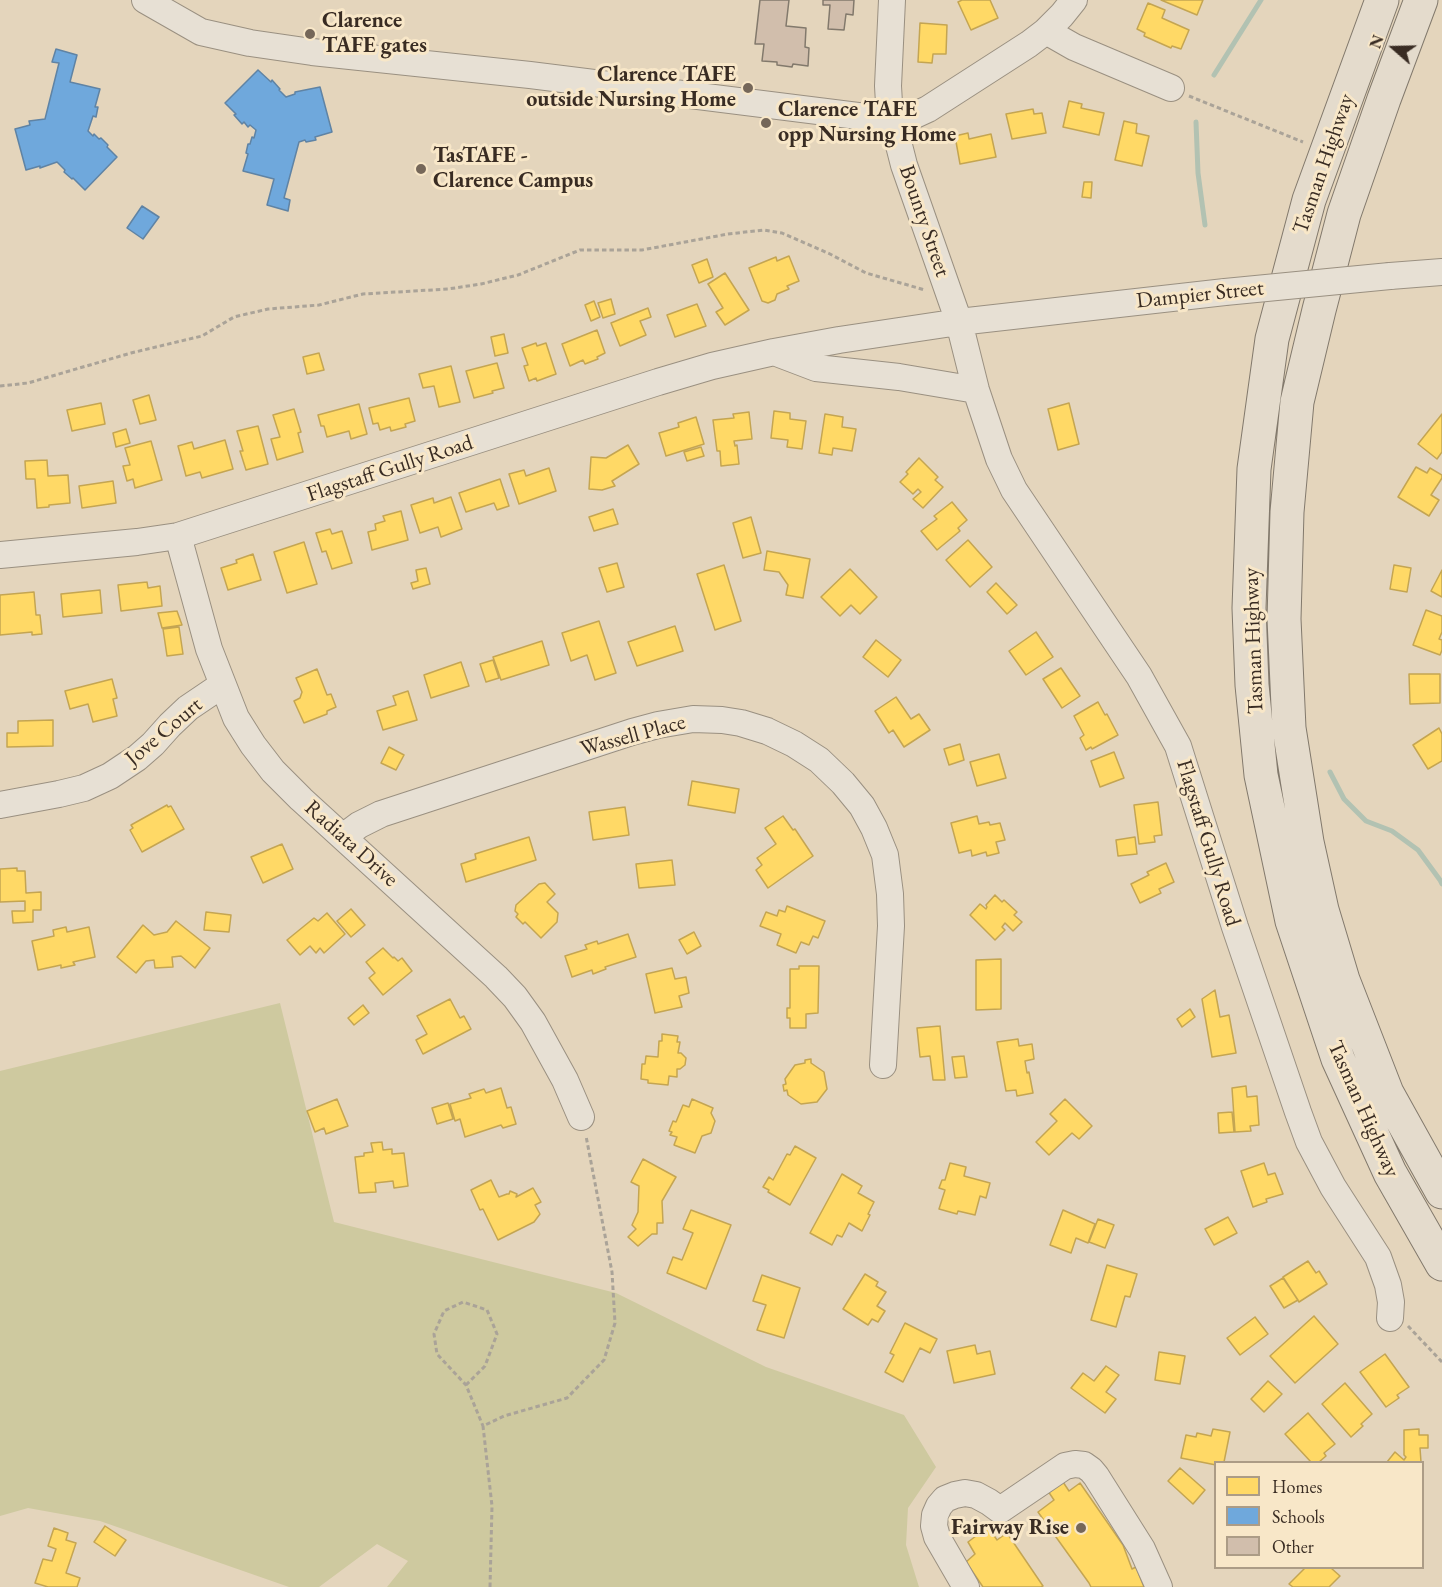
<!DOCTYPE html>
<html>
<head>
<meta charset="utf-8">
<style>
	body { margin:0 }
	#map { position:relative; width:1442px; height:1587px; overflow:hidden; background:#e4d5bc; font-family:"EB Garamond",serif }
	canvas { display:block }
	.legend { position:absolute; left:1214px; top:1461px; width:210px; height:108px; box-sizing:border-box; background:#f8e7c8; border:2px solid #ac9c86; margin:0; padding:8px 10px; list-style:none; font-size:18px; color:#392c23 }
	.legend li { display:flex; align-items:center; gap:12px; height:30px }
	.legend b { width:30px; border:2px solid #ac9c86 }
	.north { position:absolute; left:1364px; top:18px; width:60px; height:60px; -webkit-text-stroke:4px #f8e7c8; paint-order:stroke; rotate:290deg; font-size:16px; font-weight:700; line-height:24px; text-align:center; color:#392c23 }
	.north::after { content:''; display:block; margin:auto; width:21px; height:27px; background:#392c23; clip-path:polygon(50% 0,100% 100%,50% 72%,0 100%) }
</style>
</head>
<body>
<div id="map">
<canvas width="1442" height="1587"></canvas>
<ul class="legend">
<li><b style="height:16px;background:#ffd966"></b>Homes</li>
<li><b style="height:16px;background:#6fa8dc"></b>Schools</li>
<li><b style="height:16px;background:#d1beac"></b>Other</li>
</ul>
<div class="north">N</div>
</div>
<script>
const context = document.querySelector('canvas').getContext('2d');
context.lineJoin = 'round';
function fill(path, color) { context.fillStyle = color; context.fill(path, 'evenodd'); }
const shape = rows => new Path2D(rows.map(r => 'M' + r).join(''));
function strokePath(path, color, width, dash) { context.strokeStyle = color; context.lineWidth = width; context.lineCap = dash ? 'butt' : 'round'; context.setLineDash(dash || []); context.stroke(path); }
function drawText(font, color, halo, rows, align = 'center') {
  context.font = font + ' "EB Garamond",serif'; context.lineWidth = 6; context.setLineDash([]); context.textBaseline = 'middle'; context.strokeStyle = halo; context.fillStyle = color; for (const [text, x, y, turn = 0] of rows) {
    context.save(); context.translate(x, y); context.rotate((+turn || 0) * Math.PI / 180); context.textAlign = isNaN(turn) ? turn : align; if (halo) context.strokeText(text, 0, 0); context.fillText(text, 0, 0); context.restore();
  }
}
fill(shape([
	[280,1003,334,1222,616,1293,766,1367,904,1415,936,1467,908,1508,906,1545,919,1587,387,1587,408,1561,377,1544,319,1587,289,1587,100,1521,28,1508,0,1516,0,1071]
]), '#cec99f');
const homes = shape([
	[962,0,990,0,998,18,971,30,958,2,962,0],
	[1161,0,1203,0,1197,15,1161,0],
	[1148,3,1165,10,1162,18,1189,30,1181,49,1172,46,1171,48,1144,36,1145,33,1137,29,1148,3],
	[920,23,947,25,946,54,933,54,932,63,918,62,920,23],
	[1069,101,1082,104,1081,108,1104,113,1099,135,1063,127,1069,101],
	[1033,109,1034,114,1042,113,1046,133,1012,139,1006,114,1033,109],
	[1124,121,1137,124,1136,133,1149,136,1142,166,1115,160,1124,121],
	[968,133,969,139,991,134,996,157,960,164,955,136,968,133],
	[1084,182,1092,182,1091,198,1082,197,1084,182],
	[789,256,799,281,787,286,789,289,777,294,775,300,768,303,762,301,749,268,776,257,777,261,789,256],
	[707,259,713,277,699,283,692,265,707,259],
	[725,273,749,310,725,325,716,312,723,308,708,284,725,273],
	[611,299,615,314,603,318,598,303,611,299],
	[594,301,600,317,591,321,585,305,594,301],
	[697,304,706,326,675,337,667,315,697,304],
	[648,308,651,317,640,321,646,335,620,346,611,323,648,308],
	[597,330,605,353,597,357,598,359,585,364,583,360,570,366,562,344,597,330],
	[504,334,508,353,495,356,491,337,504,334],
	[536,343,537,346,546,343,556,374,537,381,536,378,529,381,524,366,528,365,522,348,536,343],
	[319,353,324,370,307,374,303,357,319,353],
	[497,363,504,388,492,391,493,393,474,398,466,371,497,363],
	[451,366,460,402,439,407,434,386,423,388,419,374,451,366],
	[149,395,156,420,140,424,133,400,149,395],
	[409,398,415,421,405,424,406,427,391,431,390,427,380,430,378,423,373,424,369,408,409,398],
	[101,403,105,424,72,431,67,410,101,403],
	[1069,403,1079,444,1058,450,1048,409,1069,403],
	[359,404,367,434,351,439,349,431,327,437,324,426,321,426,318,415,359,404],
	[294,409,301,432,298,433,303,452,277,460,271,439,280,437,273,415,294,409],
	[774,411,790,413,790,419,806,421,802,449,787,447,788,440,771,438,774,411],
	[749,412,752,439,734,441,735,446,737,445,739,464,721,466,720,451,717,451,713,420,734,418,733,414,749,412],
	[825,414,843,417,842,427,856,429,852,451,833,448,832,455,819,453,825,414],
	[1442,414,1442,452,1437,459,1418,444,1442,414],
	[696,417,704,444,666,456,659,433,679,427,678,423,696,417],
	[258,426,268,464,246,470,240,451,243,451,237,431,258,426],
	[126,429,130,443,116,447,113,433,126,429],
	[225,440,233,469,202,478,200,472,186,476,178,446,192,442,194,449,225,440],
	[151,441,162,480,135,488,133,479,127,481,123,466,130,465,125,448,151,441],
	[628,445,639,464,612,481,615,486,602,490,589,489,591,457,606,458,628,445],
	[701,447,704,456,687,461,684,452,701,447],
	[919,458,938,477,935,480,943,487,923,508,913,499,921,492,918,489,913,494,900,482,908,474,906,472,919,458],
	[47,460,48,476,68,475,70,503,49,505,49,507,37,508,35,479,26,479,25,461,47,460],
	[1416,467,1427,473,1430,468,1442,475,1442,478,1431,495,1439,500,1429,516,1398,497,1416,467],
	[549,468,556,491,519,504,509,474,524,470,526,476,549,468],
	[500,479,509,506,497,510,494,503,466,512,459,493,500,479],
	[113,481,116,503,82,508,79,486,113,481],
	[451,497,462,529,441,537,438,527,420,533,411,505,433,498,434,503,451,497],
	[952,502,967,520,958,528,960,531,937,550,921,531,937,519,934,516,952,502],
	[613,509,618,524,594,531,589,517,613,509],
	[401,511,408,540,372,550,368,532,376,530,375,524,385,521,383,516,401,511],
	[751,517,761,553,743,558,733,523,751,517],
	[330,529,332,534,342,531,352,563,332,569,326,551,322,552,316,533,330,529],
	[968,540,992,567,970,587,946,560,968,540],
	[304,542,317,584,287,593,274,552,304,542],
	[767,551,810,559,803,598,786,595,788,585,779,572,764,570,767,551],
	[253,554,261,580,228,590,221,568,237,563,236,560,253,554],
	[617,563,624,587,607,592,599,568,617,563],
	[724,565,741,621,715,630,697,574,724,565],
	[1394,565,1411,568,1407,592,1390,589,1394,565],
	[426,568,430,584,413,589,411,583,418,581,416,570,426,568],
	[850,569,877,597,860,614,851,605,840,616,821,597,850,569],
	[1442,570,1442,597,1431,591,1442,570],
	[147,582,148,588,160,586,162,606,121,611,118,585,147,582],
	[996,583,1017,605,1007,614,987,592,996,583],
	[100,590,102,613,63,617,61,594,100,590],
	[34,592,36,615,40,615,42,634,32,635,32,632,0,635,0,595,34,592],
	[1426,610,1442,616,1442,632,1439,639,1442,640,1442,650,1440,655,1413,645,1426,610],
	[177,611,182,625,162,628,158,613,177,611],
	[599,621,616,673,595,680,587,655,571,661,562,633,599,621],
	[675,626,683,651,637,666,628,642,675,626],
	[179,627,183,654,167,656,163,629,179,627],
	[1036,632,1053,657,1026,675,1009,651,1036,632],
	[876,640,901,660,888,677,863,657,876,640],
	[542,641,549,665,501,680,493,657,542,641],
	[493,660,499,678,486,682,480,664,493,660],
	[461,662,469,686,431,698,424,675,461,662],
	[1061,668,1080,696,1062,708,1043,679,1061,668],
	[317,669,327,695,331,694,336,707,327,711,327,714,304,723,294,701,300,698,302,692,296,678,317,669],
	[1409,674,1440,674,1440,703,1410,704,1409,674],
	[112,679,117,698,113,699,117,716,93,722,88,704,70,709,65,691,112,679],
	[408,691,417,720,383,730,377,711,396,705,393,696,408,691],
	[896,697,911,719,919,714,930,730,904,747,893,730,889,733,875,711,896,697],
	[1098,702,1105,715,1107,714,1118,735,1092,749,1091,747,1086,750,1080,738,1084,735,1074,716,1098,702],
	[53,720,53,746,7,747,7,733,18,733,18,721,53,720],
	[1439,728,1442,734,1442,761,1428,769,1413,745,1439,728],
	[960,744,964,760,949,765,944,749,960,744],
	[389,747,404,755,396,770,381,763,389,747],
	[1114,752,1124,778,1100,787,1091,761,1114,752],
	[999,754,1006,778,977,786,970,762,999,754],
	[692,781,739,789,735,813,688,805,692,781],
	[1158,802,1162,835,1154,836,1155,842,1139,844,1134,805,1158,802],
	[167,805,168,807,171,806,184,829,142,852,130,830,133,828,131,825,167,805],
	[625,807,629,835,593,840,589,812,625,807],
	[783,816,793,830,795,829,813,856,768,888,756,870,762,865,757,858,776,844,765,828,783,816],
	[977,816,979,824,989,822,990,825,1000,823,1005,840,996,842,999,853,987,856,986,852,972,856,971,850,959,853,951,823,977,816],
	[529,837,536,860,466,882,461,864,476,859,475,854,529,837],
	[1135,837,1137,854,1118,856,1116,840,1135,837],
	[282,844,293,869,263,883,251,857,282,844],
	[672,860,675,885,639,888,636,864,672,860],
	[1166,863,1174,882,1159,889,1161,893,1140,903,1131,884,1149,875,1147,872,1166,863],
	[17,868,17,871,25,871,26,893,41,892,41,910,33,910,33,922,13,923,12,911,25,911,25,901,0,902,0,869,17,868],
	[545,883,555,894,547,902,558,913,557,922,541,938,525,922,523,924,516,917,518,914,515,911,516,905,539,884,545,883],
	[995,895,1002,902,1004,900,1017,912,1014,915,1022,922,1013,931,1005,923,1002,927,1005,930,995,940,970,915,980,904,986,909,987,907,986,905,995,895],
	[787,906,825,921,818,938,813,936,809,945,801,942,796,953,777,945,781,934,760,926,766,912,777,916,779,910,785,912,787,906],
	[351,909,365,925,351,937,337,921,351,909],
	[206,912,231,915,229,932,204,930,206,912],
	[327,913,345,934,324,953,320,948,316,953,310,946,300,955,287,940,314,918,318,921,327,913],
	[176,921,210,948,195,968,181,956,172,957,173,967,155,968,154,960,146,961,136,973,117,957,143,925,154,935,167,932,176,921],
	[66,927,67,932,89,927,95,957,73,962,75,965,61,968,61,965,38,970,32,941,54,936,53,930,66,927],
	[694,932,701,946,687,954,679,940,694,932],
	[628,934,636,957,605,967,606,969,593,974,592,970,572,977,565,956,587,949,585,945,597,941,598,944,628,934],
	[383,948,393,958,394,957,398,961,402,958,412,971,383,995,369,978,375,973,366,962,383,948],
	[1001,959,1001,1009,976,1010,976,960,1001,959],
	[799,966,819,966,818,1013,806,1014,806,1028,790,1028,790,1018,787,1018,787,1008,790,1008,790,969,799,969,799,966],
	[672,968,675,979,686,977,689,993,679,996,682,1007,655,1013,646,974,672,968],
	[1215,990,1220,1017,1229,1015,1236,1053,1212,1057,1202,999,1215,990],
	[450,999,460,1018,464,1016,471,1029,423,1054,416,1040,427,1034,417,1016,450,999],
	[363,1005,369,1013,354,1025,348,1018,363,1005],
	[1190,1009,1195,1017,1182,1027,1177,1019,1190,1009],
	[940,1026,945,1080,933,1080,930,1056,920,1057,917,1028,940,1026],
	[662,1034,678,1036,677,1042,680,1042,678,1053,681,1053,686,1058,685,1065,680,1069,677,1069,677,1077,669,1076,668,1085,648,1083,648,1080,641,1079,642,1064,645,1064,646,1056,658,1057,659,1041,662,1041,662,1034],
	[1018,1039,1019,1046,1032,1044,1034,1059,1025,1061,1027,1073,1029,1072,1033,1093,1017,1096,1016,1090,1006,1091,997,1042,1018,1039],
	[964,1056,967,1077,955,1078,952,1057,964,1056],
	[811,1059,811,1063,824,1072,827,1089,817,1102,801,1104,788,1095,787,1090,784,1091,783,1085,786,1084,785,1079,795,1065,805,1063,805,1060,811,1059],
	[1246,1086,1247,1097,1257,1096,1259,1125,1250,1126,1251,1131,1235,1132,1232,1088,1246,1086],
	[501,1088,507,1108,511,1107,516,1124,503,1128,501,1125,465,1137,460,1119,455,1121,450,1104,471,1098,469,1094,484,1089,486,1093,501,1088],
	[337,1099,348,1126,326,1134,324,1128,315,1132,307,1111,337,1099],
	[692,1099,713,1108,711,1113,715,1121,711,1133,702,1136,695,1153,674,1145,677,1137,670,1135,672,1132,669,1131,673,1121,676,1122,683,1105,689,1107,692,1099],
	[1065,1099,1092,1126,1079,1139,1072,1133,1049,1155,1036,1142,1057,1121,1050,1114,1065,1099],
	[448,1103,453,1119,437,1124,432,1108,448,1103],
	[1232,1112,1234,1132,1219,1133,1218,1113,1232,1112],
	[382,1142,383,1150,392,1149,392,1154,404,1153,408,1186,394,1188,393,1181,375,1183,376,1192,359,1193,355,1157,364,1156,364,1153,373,1152,371,1143,382,1142],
	[795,1146,816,1158,790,1205,768,1192,769,1190,763,1187,769,1177,773,1180,787,1154,790,1155,795,1146],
	[643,1159,676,1177,662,1201,663,1223,657,1223,657,1234,652,1234,638,1246,628,1237,636,1229,632,1225,638,1212,639,1186,631,1182,643,1159],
	[950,1163,966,1167,964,1176,990,1183,986,1198,980,1196,975,1215,958,1211,957,1214,939,1209,945,1190,939,1188,942,1180,945,1180,950,1163],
	[1264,1163,1268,1175,1275,1173,1283,1194,1266,1199,1267,1202,1253,1207,1241,1171,1264,1163],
	[842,1174,862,1186,858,1193,874,1202,868,1214,870,1215,862,1231,849,1223,842,1237,837,1235,832,1245,810,1233,842,1174],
	[491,1180,499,1197,507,1194,509,1194,510,1191,517,1194,516,1197,533,1188,541,1202,535,1205,540,1214,534,1222,498,1240,483,1209,480,1210,471,1190,491,1180],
	[691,1210,731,1225,706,1289,667,1273,673,1257,682,1260,693,1233,683,1229,691,1210],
	[1063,1210,1095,1224,1088,1243,1076,1238,1071,1253,1050,1245,1063,1210],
	[1228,1217,1237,1233,1214,1245,1205,1229,1228,1217],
	[1098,1219,1114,1225,1105,1248,1089,1242,1098,1219],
	[1308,1261,1316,1273,1319,1271,1327,1284,1299,1302,1283,1277,1308,1261],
	[1107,1265,1137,1274,1130,1297,1125,1296,1116,1327,1091,1320,1107,1265],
	[865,1274,878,1282,876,1286,886,1292,877,1306,885,1311,878,1322,872,1319,868,1325,843,1309,865,1274],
	[762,1275,800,1288,784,1338,757,1330,766,1305,753,1301,762,1275],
	[1283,1278,1298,1300,1284,1308,1270,1286,1283,1278],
	[1314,1316,1338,1344,1295,1383,1270,1356,1314,1316],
	[1255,1317,1268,1334,1240,1355,1227,1338,1255,1317],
	[905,1323,937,1339,930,1353,920,1348,903,1382,885,1372,894,1355,890,1353,905,1323],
	[975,1345,977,1354,990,1351,995,1374,954,1383,947,1351,975,1345],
	[1159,1352,1185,1356,1180,1384,1155,1380,1159,1352],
	[1385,1354,1409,1387,1397,1395,1399,1398,1386,1407,1360,1372,1385,1354],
	[1106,1366,1119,1375,1106,1392,1116,1399,1105,1413,1071,1388,1083,1373,1094,1381,1106,1366],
	[1268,1381,1282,1394,1264,1412,1251,1399,1268,1381],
	[1345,1383,1372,1414,1361,1424,1363,1426,1351,1437,1322,1404,1345,1383],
	[1308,1413,1335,1444,1324,1453,1326,1456,1319,1462,1311,1462,1285,1434,1308,1413],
	[1213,1429,1230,1432,1224,1462,1216,1462,1216,1465,1181,1458,1186,1435,1196,1437,1197,1433,1211,1436,1213,1429],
	[1419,1429,1419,1435,1428,1435,1428,1448,1420,1448,1421,1462,1387,1462,1395,1452,1404,1460,1406,1457,1404,1455,1404,1430,1419,1429],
	[1180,1468,1205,1490,1193,1504,1168,1481,1180,1468],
	[1063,1482,1069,1491,1080,1483,1123,1545,1132,1569,1136,1567,1144,1587,1091,1587,1089,1583,1038,1512,1054,1500,1048,1491,1063,1482],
	[105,1526,126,1540,115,1556,94,1542,105,1526],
	[988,1527,997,1540,1007,1533,1043,1586,1041,1587,983,1587,966,1562,975,1554,968,1542,988,1527],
	[54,1528,68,1533,66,1540,76,1543,66,1573,80,1578,77,1587,48,1587,35,1583,43,1559,52,1561,56,1549,48,1546,54,1528],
	[1305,1568,1331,1568,1340,1576,1329,1587,1293,1587,1289,1584,1305,1568]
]);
fill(homes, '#ffd966');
strokePath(homes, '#c4a552', 1.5);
const schools = shape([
	[56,49,77,55,70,82,100,89,95,107,98,107,96,117,93,116,88,131,93,136,94,134,99,139,101,138,108,145,107,147,117,157,85,190,73,178,72,179,64,172,65,170,57,162,40,168,40,166,26,170,15,129,30,125,29,121,45,119,59,63,52,62,56,49],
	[258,70,271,82,272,80,280,89,279,90,286,97,295,94,295,92,320,87,332,132,315,137,316,140,306,142,305,140,299,142,284,198,290,200,288,211,267,205,274,179,243,171,248,154,246,153,248,144,250,144,252,137,254,138,256,130,250,125,248,127,244,122,242,124,234,115,236,114,225,103,258,70],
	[142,206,159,217,143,239,127,228,142,206]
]);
fill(schools, '#6fa8dc');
strokePath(schools, '#5f83a4', 1.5);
strokePath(shape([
	[1214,75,1261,0],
	[1196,122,1198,173,1205,225],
	[1330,772,1344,799,1366,821,1392,831,1418,850,1440,880,1442,884]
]), '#b2c2b2', 5);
const building = shape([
	[760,0,789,0,786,26,806,28,805,47,809,48,808,66,793,64,792,67,777,65,777,62,762,61,764,44,755,44,760,0],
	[823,0,854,0,853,15,846,14,844,30,828,29,830,5,823,5,823,0]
]);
fill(building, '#d1beac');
strokePath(building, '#82796c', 1.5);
const minor = shape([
	[145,0,201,32,250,43,312,52,530,75,874,118,892,118,915,115,928,109,1029,44,1046,31,1062,15,1074,0],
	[892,0,888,86,889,103,892,118,904,165,959,322,976,390,999,459,1014,490,1139,676,1178,746,1235,927,1298,1112,1309,1142,1333,1187,1378,1257,1388,1285,1391,1302,1390,1318],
	[1046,31,1074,47,1171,88],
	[1390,276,1442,272],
	[774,352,816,368,899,377,976,390],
	[178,536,209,649,236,718,253,745,273,771,301,799,496,977,515,997,533,1022,565,1080,581,1117],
	[0,555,137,542,178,536,658,382,712,366,774,352,839,340,959,322,1225,292],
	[0,805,59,794,84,788,110,776,137,758,153,744,170,725,188,708,222,685],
	[343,837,359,825,381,814,632,732,658,725,693,719,722,720,741,723,767,731,794,744,819,760,843,783,862,806,874,828,885,855,890,894,891,926,883,1065],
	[966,1587,937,1537,934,1526,935,1515,939,1506,945,1499,955,1495,965,1493,976,1495,989,1502,1000,1510,1065,1466,1075,1464,1084,1465,1091,1470,1096,1476,1142,1549,1159,1587]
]);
const highway = shape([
	[1382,0,1309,200,1272,339,1254,469,1249,608,1252,685,1261,775,1292,921,1338,1059,1390,1173,1442,1264],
	[1421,0,1384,99,1344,214,1319,310,1297,402,1287,512,1284,619,1289,728,1307,842,1322,910,1343,980,1387,1093,1442,1192]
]);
strokePath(minor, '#9a9081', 28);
strokePath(highway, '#82796c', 35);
strokePath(shape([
	[1189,96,1303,142],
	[0,386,28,383,131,353,202,336,234,317,268,309,319,305,363,294,448,289,481,284,518,275,580,250,642,250,728,234,764,230,782,233,830,254,866,273,925,290],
	[1408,1326,1442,1362],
	[466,1385,485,1366,497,1334,487,1310,463,1302,444,1311,434,1334,437,1354,466,1385,483,1426],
	[490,1587,492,1506,483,1426,504,1416,567,1398,604,1360,615,1323,612,1272,586,1136]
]), '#aaa398', 3, [4.5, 3]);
strokePath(minor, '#e7e0d4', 26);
strokePath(highway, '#e4dbcc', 33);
const minorBridge = shape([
	[1225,292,1390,276]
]);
strokePath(minorBridge, '#9a9081', 28, []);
strokePath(minorBridge, '#e7e0d4', 26);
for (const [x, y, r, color] of [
	[310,34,6,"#756759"],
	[748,88,6,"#756759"],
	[766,123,6,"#756759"],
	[421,169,6,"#756759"],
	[1081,1528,6,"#756759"]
]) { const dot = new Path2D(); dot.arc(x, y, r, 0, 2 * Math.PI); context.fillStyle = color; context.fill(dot); strokePath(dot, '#f8e7c8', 2); }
drawText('bold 22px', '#392c23', '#f8e7c8', [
	["Clarence",322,21],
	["TAFE gates",322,46],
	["Clarence TAFE",736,75,"right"],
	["outside Nursing Home",736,100,"right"],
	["Clarence TAFE",778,110],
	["opp Nursing Home",778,135],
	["TasTAFE -",433,156],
	["Clarence Campus",433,181],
	["Fairway Rise",1069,1528,"right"]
], 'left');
drawText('22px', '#392c23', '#f8e7c8', [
	["Tasman Highway",1324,164,-71],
	["Bounty Street",924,221,71],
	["Dampier Street",1200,295,-6],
	["Flagstaff Gully Road",390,469,-18],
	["Tasman Highway",1254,641,-92],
	["Jove Court",164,732,-40],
	["Wassell Place",633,736,-15],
	["Flagstaff Gully Road",1208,843,73],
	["Radiata Drive",351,844,42],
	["Tasman Highway",1363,1109,66]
]);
</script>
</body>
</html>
